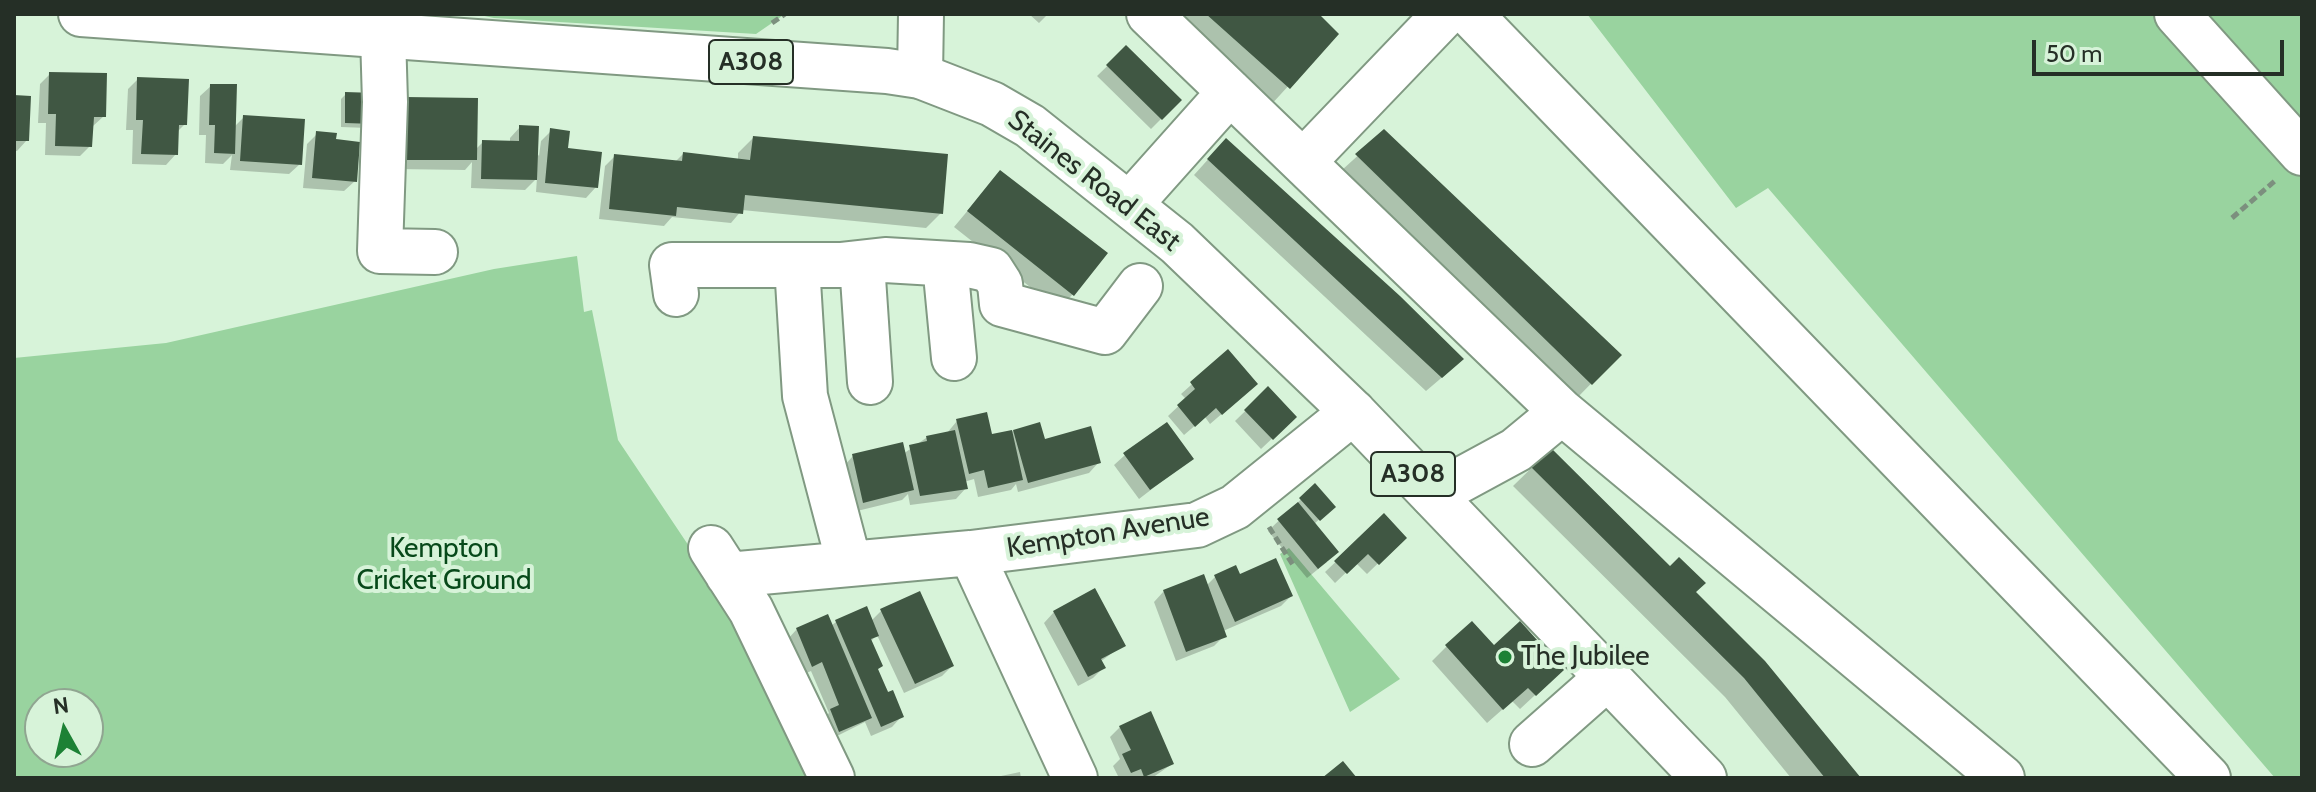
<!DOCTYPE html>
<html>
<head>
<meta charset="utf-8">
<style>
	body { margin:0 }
	#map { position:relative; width:2316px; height:792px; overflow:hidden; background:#d7f3d9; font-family:Cabin,sans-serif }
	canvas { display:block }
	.frame { position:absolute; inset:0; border:16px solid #252f26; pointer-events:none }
	.north { position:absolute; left:24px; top:688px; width:80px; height:80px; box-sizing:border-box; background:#d7f3d9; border:2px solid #90a591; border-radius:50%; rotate:352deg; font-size:22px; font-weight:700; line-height:32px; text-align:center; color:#252f26 }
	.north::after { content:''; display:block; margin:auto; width:28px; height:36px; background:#1c8135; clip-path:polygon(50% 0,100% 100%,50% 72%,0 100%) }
	.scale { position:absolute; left:2032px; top:40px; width:252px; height:36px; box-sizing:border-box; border:4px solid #252f26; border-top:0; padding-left:10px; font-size:24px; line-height:28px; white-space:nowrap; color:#252f26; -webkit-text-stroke:6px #d7f3d9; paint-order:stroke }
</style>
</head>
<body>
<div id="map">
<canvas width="2316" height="792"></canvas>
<div class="frame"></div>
<div class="north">N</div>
<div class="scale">50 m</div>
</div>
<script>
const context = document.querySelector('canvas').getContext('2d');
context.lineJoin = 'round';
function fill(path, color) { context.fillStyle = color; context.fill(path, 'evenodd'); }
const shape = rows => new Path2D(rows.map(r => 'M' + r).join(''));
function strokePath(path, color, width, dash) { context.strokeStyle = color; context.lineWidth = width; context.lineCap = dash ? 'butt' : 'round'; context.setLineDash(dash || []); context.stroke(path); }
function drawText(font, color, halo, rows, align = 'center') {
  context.font = font + ' Cabin,sans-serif'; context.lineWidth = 8; context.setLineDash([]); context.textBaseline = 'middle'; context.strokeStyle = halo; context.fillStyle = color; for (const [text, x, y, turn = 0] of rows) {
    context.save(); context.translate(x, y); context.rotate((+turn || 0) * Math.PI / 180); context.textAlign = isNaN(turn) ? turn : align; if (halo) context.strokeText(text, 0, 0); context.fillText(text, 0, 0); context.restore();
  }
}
fill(shape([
	[475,14,785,14,756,34,494,18],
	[1587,14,2302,14,2302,778,2275,778,1768,188,1736,208],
	[577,256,584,312,592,310,618,440,844,778,14,778,14,358,166,343,494,269],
	[40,704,88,704,88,752,40,752],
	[1289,548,1400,679,1350,712,1280,554]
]), '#99d39f');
fill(shape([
	[1029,14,1048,14,1039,23],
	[1167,14,1316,14,1336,34,1269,107],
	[1126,48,1180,100,1151,129,1097,76],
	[50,74,104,116,93,126,90,146,80,156,45,155,46,123,38,123,40,84],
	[138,79,185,124,177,132,176,154,166,165,132,164,133,130,126,130,128,89],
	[211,86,234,127,244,117,300,164,289,174,230,170,232,155,223,164,205,163,206,135,199,135,200,96],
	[346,94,368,128,341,127,341,99],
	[14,97,27,140,17,151,14,151],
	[396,110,475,150,483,142,510,143,510,138,520,127,539,156,541,141,551,131,596,187,586,198,536,192,537,178,525,190,471,188,472,162,465,170,396,169],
	[1384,132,1619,355,1576,399,1342,170],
	[317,134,334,141,355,181,344,191,303,188,307,144],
	[753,138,941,213,926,228,742,210,731,223,672,217,664,226,599,219,605,166,615,156,675,162,683,154,738,160,738,153],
	[1212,155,1446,374,1426,391,1194,175],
	[1000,172,1073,294,1058,309,954,227],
	[1228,352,1245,394,1210,424,1205,417,1184,435,1168,416,1186,399,1181,394],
	[1268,389,1295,417,1261,449,1235,421],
	[957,421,991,437,1014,431,1099,462,1089,473,1018,492,1016,484,1011,490,978,497,974,479,964,482,966,488,956,499,910,505,908,494,902,500,853,512,843,467,853,456,903,454,926,438,947,433],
	[1550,450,1694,592,1858,778,1791,778,1725,697,1513,486],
	[1125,455,1191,459,1139,499,1114,465],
	[1315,486,1333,507,1314,524,1327,562,1307,578,1268,531],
	[1384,516,1404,538,1367,574,1356,563,1335,583,1325,572],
	[1235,568,1239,577,1291,596,1281,606,1223,631,1224,636,1214,646,1176,661,1154,602,1164,591,1206,586,1215,577],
	[881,611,952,666,942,676,904,693,877,635,870,642,876,670,902,716,892,727,871,736,865,722,829,740,821,721,829,713,811,671,802,675,787,640,797,629,831,626,836,622,871,621],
	[1054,612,1123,645,1100,662,1103,668,1093,678,1078,686,1044,623],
	[1447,646,1493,648,1547,684,1520,709,1512,701,1487,723,1432,661],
	[1120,727,1172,764,1152,778,1119,778,1113,766,1120,759,1110,737],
	[1020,772,1021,778,999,778,1001,776]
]), '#0003');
fill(shape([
	[1206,14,1319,14,1339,34,1290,89],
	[1126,45,1182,100,1162,120,1106,65],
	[49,72,107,73,106,117,94,117,92,147,55,146,56,114,48,114],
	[137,77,189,79,187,125,179,125,178,155,141,154,143,120,136,120],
	[210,84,237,84,235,154,214,153,215,125,209,125],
	[345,92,376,93,375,124,345,123],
	[14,95,31,96,29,141,14,141],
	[405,97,478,98,477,160,405,160],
	[243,115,305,119,302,165,240,161],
	[519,125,539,126,537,180,481,179,482,140,519,141],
	[550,128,570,131,568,148,602,152,598,188,545,183],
	[1384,129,1622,355,1592,385,1355,154],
	[316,131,337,133,336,139,360,142,357,182,312,178],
	[753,136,948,154,943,214,745,195,743,214,677,207,676,216,609,209,614,154,682,161,683,152,750,160],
	[1226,138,1400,296,1464,359,1442,378,1207,159],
	[1000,170,1108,253,1074,296,967,211],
	[1228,349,1258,384,1222,415,1216,408,1195,427,1177,405,1195,389,1190,382],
	[1268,386,1297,417,1273,440,1244,410],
	[987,412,992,434,1012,430,1023,480,988,488,984,470,969,474,956,419],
	[1040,422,1045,439,1091,426,1101,463,1028,483,1013,430],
	[1167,422,1194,459,1150,490,1123,453],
	[955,430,968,489,920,496,909,445,927,441,926,436],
	[903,442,914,490,863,503,852,454],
	[1550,447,1670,566,1679,557,1706,583,1696,592,1765,661,1861,778,1825,778,1744,678,1530,466],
	[1315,483,1336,507,1320,521,1299,498],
	[1298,502,1339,552,1318,569,1277,519],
	[1384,513,1407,538,1379,565,1368,554,1347,574,1334,561],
	[1276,558,1293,596,1235,622,1214,575,1236,565,1240,574],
	[1204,574,1227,637,1186,652,1163,590],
	[1095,588,1126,646,1101,659,1106,668,1088,677,1053,611],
	[920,591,954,666,915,684,880,609],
	[867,606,879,636,871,639,883,666,878,669,888,692,893,690,904,717,881,727,835,620],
	[828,614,872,718,839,732,830,709,839,705,822,662,812,667,796,628],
	[1472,621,1494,645,1520,621,1564,670,1536,696,1528,688,1503,710,1445,645],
	[1151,711,1174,764,1144,777,1141,769,1131,773,1122,754,1131,750,1119,726],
	[1343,761,1357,778,1322,778]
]), '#405743');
const minor = shape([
	[1149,14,1562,412,2002,778],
	[1470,14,2208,778],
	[2177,14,2302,153],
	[383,35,385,102,380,251,435,252],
	[920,76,921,14],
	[1303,162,1445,14],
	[1130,204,1230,92],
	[862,263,870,382],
	[945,264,954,358],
	[797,265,805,396,849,563],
	[676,294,672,265,840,265,885,260,969,265,991,270,1000,284,1002,304,1105,332,1140,286],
	[1433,495,1516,450,1562,412],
	[711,548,751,610,832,778],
	[971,553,1075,778],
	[728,575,971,553,1197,525,1235,507,1353,412],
	[1532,744,1609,676]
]);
const highway = shape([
	[81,14,887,71,920,76,992,104,1030,126,1177,243,1353,412,1704,778]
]);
strokePath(minor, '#809982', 48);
strokePath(highway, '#809982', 48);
strokePath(shape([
	[772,23,785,14],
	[2232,218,2277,179],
	[1269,527,1293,565]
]), '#7c8f7e', 5, [8, 4]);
strokePath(minor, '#fff', 44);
strokePath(highway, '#fff', 44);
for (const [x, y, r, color] of [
	[1505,657,8,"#1c8135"]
]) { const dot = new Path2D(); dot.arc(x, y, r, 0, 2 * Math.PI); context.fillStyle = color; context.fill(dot); strokePath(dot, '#d7f3d9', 3); }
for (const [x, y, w] of [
	[751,62,84],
	[1413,474,84]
]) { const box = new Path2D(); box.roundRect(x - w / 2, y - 22, w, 44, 6); context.fillStyle = '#d7f3d9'; context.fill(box); strokePath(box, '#252f26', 2); }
drawText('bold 26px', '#252f26', null, [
	["A308",751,62],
	["A308",1413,474]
]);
drawText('28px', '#252f26', '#d7f3d9', [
	["Staines Road East",1094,181,38],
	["Kempton Avenue",1108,533,-9]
]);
drawText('28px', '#07491a', '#d7f3d9', [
	["Kempton",444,549],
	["Cricket Ground",444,581]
]);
drawText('28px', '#252f26', '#d7f3d9', [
	["The Jubilee",1521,657]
], 'left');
</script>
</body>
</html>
